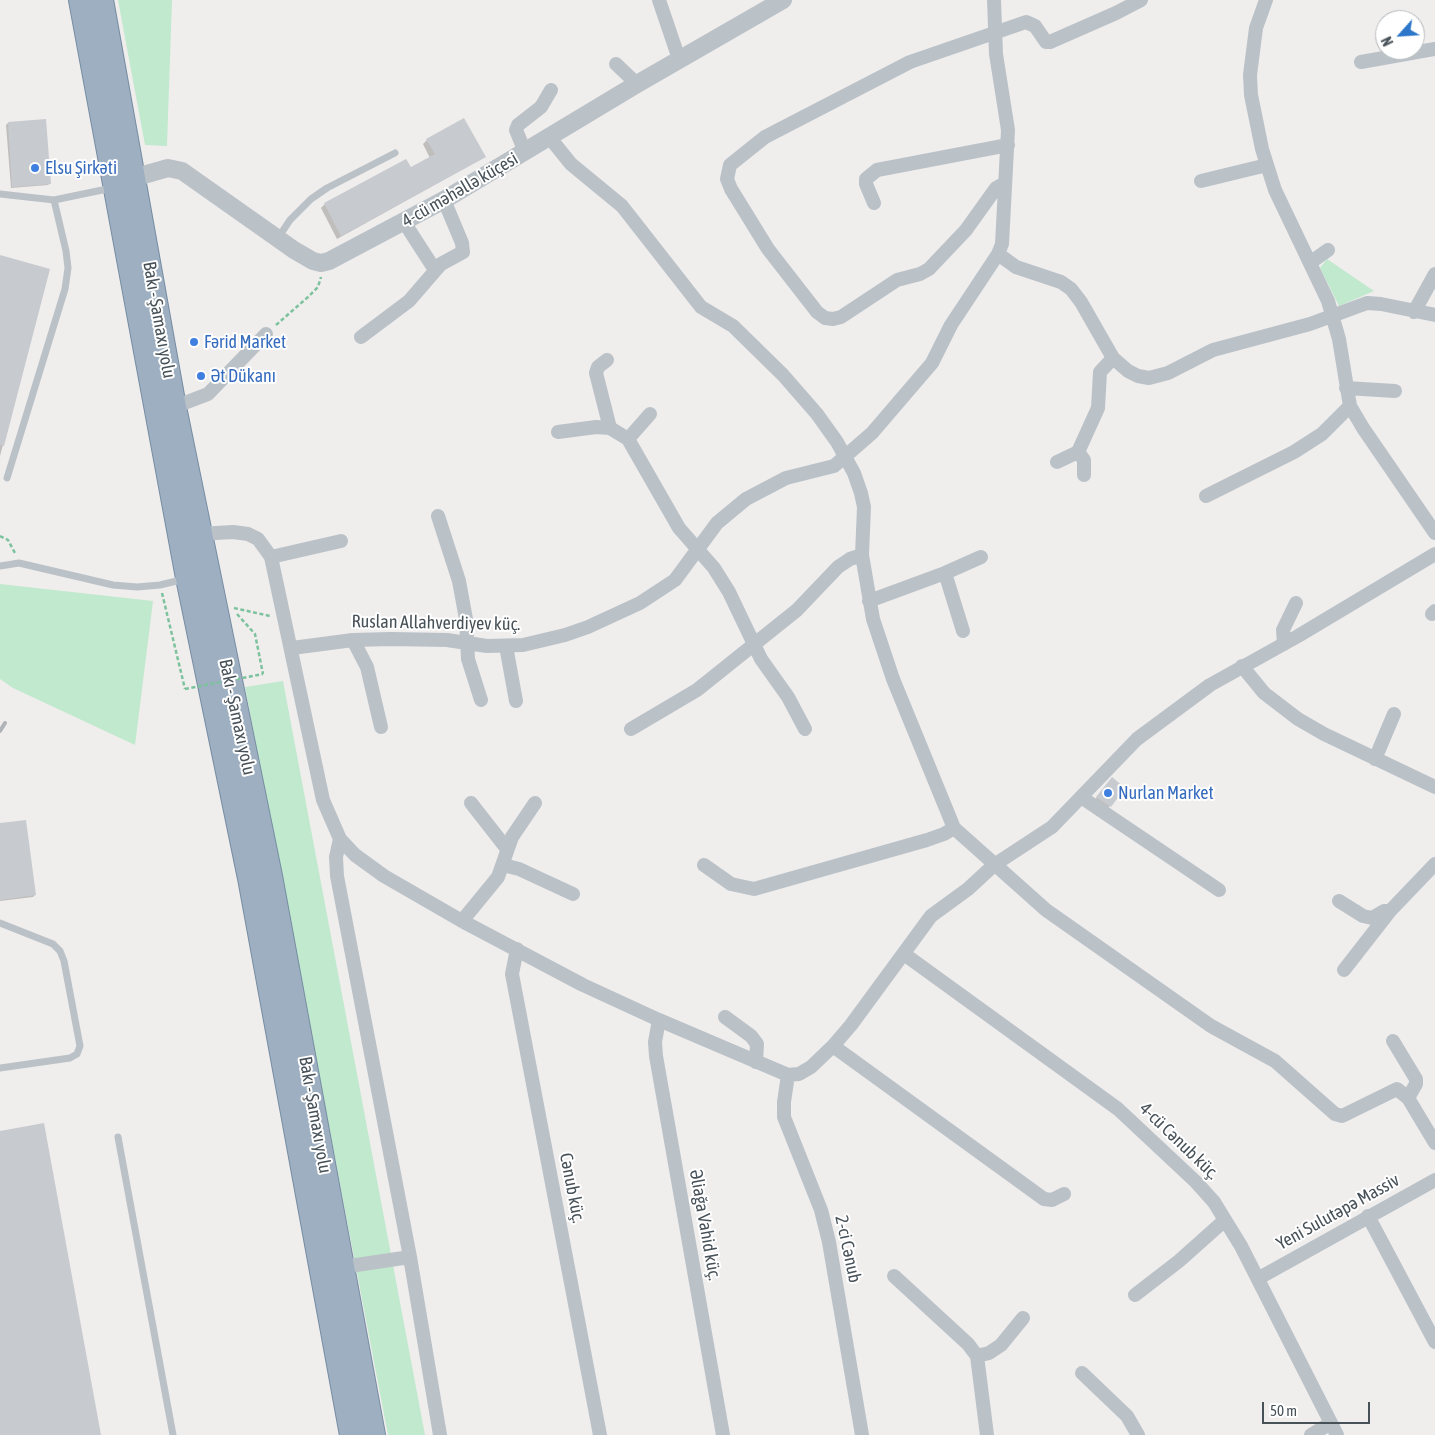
<!DOCTYPE html>
<html>
<head>
<meta charset="utf-8">
<style>
	body { margin:0 }
	#map { position:relative; width:1435px; height:1435px; overflow:hidden; background:#f0eded; font-family:"Asap Condensed",sans-serif }
	canvas { display:block }
	.north { position:absolute; left:1375px; top:10px; width:50px; height:50px; box-sizing:border-box; background:#fff; border:1px solid #b5b9bc; border-radius:50%; rotate:244deg; font-size:14px; font-weight:700; line-height:20px; text-align:center; color:#475158 }
	.north::after { content:''; display:block; margin:auto; width:18px; height:22px; background:#2d77ca; clip-path:polygon(50% 0,100% 100%,50% 72%,0 100%) }
	.scale { position:absolute; left:1262px; top:1402px; width:108px; height:22px; box-sizing:border-box; border:2px solid #475158; border-top:0; padding-left:6px; font-size:15px; line-height:18px; white-space:nowrap; color:#475158; -webkit-text-stroke:4px #fff; paint-order:stroke }
</style>
</head>
<body>
<div id="map">
<canvas width="1435" height="1435"></canvas>
<div class="north">N</div>
<div class="scale">50 m</div>
</div>
<script>
const context = document.querySelector('canvas').getContext('2d');
context.lineJoin = 'round';
function fill(path, color) { context.fillStyle = color; context.fill(path, 'evenodd'); }
const shape = rows => new Path2D(rows.map(r => 'M' + r).join(''));
function strokePath(path, color, width, dash) { context.strokeStyle = color; context.lineWidth = width; context.lineCap = dash ? 'butt' : 'round'; context.setLineDash(dash || []); context.stroke(path); }
function drawText(font, color, halo, rows, align = 'center') {
  context.font = font + ' "Asap Condensed",sans-serif'; context.lineWidth = 4; context.setLineDash([]); context.textBaseline = 'middle'; context.strokeStyle = halo; context.fillStyle = color; for (const [text, x, y, turn = 0] of rows) {
    context.save(); context.translate(x, y); context.rotate((+turn || 0) * Math.PI / 180); context.textAlign = isNaN(turn) ? turn : align; if (halo) context.strokeText(text, 0, 0); context.fillText(text, 0, 0); context.restore();
  }
}
fill(shape([
	[118,0,172,0,167,146,145,145],
	[1327,259,1374,291,1339,306,1320,268],
	[0,584,153,601,135,745,13,688,0,679],
	[283,681,425,1435,388,1435,245,687]
]), '#c0e9ce');
fill(shape([
	[8,123,50,183,48,185,11,188,6,125],
	[427,140,485,157,337,239,321,208,325,204,410,169,430,158,423,144],
	[0,257,49,270,0,456],
	[1108,783,1110,806,1106,810,1093,802],
	[0,825,35,895,33,897,0,901]
]), '#0003');
fill(shape([
	[464,118,486,157,341,236,324,203,406,159,411,167,435,154,426,139],
	[46,119,51,184,12,187,8,122],
	[0,255,50,269,4,446,0,445],
	[1112,777,1125,788,1111,807,1096,797],
	[26,820,36,895,0,900,0,823],
	[44,1123,101,1435,0,1435,0,1131]
]), '#c7cacf');
const trunk = shape([
	[81,0,188,578,250,878,352,1435],
	[101,0,174,407,270,876,373,1435]
]);
strokePath(trunk, '#758ca2', 26);
strokePath(shape([
	[276,325,308,297,318,287,321,277],
	[0,536,8,540,15,553],
	[162,593,185,689],
	[234,608,270,616],
	[237,614,255,634,263,674]
]), '#7cc39d', 2.5, [4, 2.5]);
strokePath(shape([
	[0,194,54,200,112,188],
	[278,238,290,220,311,199,327,188,395,153],
	[7,478,65,289,68,268,66,251,54,200],
	[0,566,19,563,113,585,137,587,160,585,185,579],
	[0,923,53,944,60,951,64,961,80,1046,77,1054,70,1058,0,1068],
	[118,1137,173,1435]
]), '#bac2c8', 7);
strokePath(shape([
	[659,0,679,59],
	[1266,0,1256,28,1250,75,1251,95,1262,149,1275,190,1328,301,1339,339,1350,406,1363,428,1435,533],
	[1361,62,1435,49],
	[616,64,637,84],
	[550,138,571,164,622,206,701,307,733,326,783,375,817,414,837,442,854,473,861,493,864,507,862,555,873,619,893,679,954,828,1046,910,1211,1026,1275,1061,1335,1114,1342,1116,1397,1089,1408,1098,1435,1143],
	[525,152,516,130,518,125,541,107,551,90],
	[1201,181,1267,165],
	[1005,183,996,188,966,230,929,269,920,274,897,280,841,317,833,319,825,318,817,312,768,249,731,189,727,179,730,165,765,137,910,62,1026,22,1035,26,1046,42,1050,42,1116,13,1141,0],
	[874,203,866,184,866,179,877,170,1008,145],
	[404,222,435,270],
	[998,254,1016,267,1061,282,1071,289,1081,302,1113,358,1128,371,1138,376,1149,378,1168,373,1213,350,1310,324,1367,303,1381,304,1435,315],
	[1311,262,1328,250],
	[1414,312,1435,274],
	[361,337,409,301,441,264,463,252,462,243,444,200],
	[607,360,598,367,596,373,610,428],
	[1346,388,1395,391],
	[174,407,208,394,266,334],
	[558,432,596,427,610,428,628,439,679,528,714,568,729,592,761,659,788,697,805,729],
	[628,439,650,414],
	[1057,462,1078,452],
	[1084,475,1084,460,1078,452,1098,408,1100,372,1113,358],
	[1206,496,1294,452,1322,434,1350,406],
	[438,516,459,581,466,619,468,659,481,700],
	[199,534,233,532,248,534,258,539,271,557,323,800,340,839,355,855,384,876,462,921,583,985,659,1020,788,1075,799,1074,811,1067,833,1046,851,1025,931,916,968,889,994,865,1052,827,1137,739,1210,685,1298,636,1435,554],
	[271,557,341,541],
	[945,573,963,631],
	[869,601,945,573,981,557],
	[1432,614,1435,611],
	[353,640,367,667,381,727],
	[1284,644,1283,630,1296,603],
	[506,646,516,701],
	[292,648,353,640,391,639,447,640,487,646,523,645,565,635,588,627,640,603,675,580,717,523,746,499,786,478,834,466,872,433,932,363,951,325,998,254,1002,244,1008,130,996,54,994,0],
	[1242,666,1264,693,1298,719,1324,734,1435,787],
	[631,729,697,690,797,610,838,567,850,559,862,555],
	[1375,759,1394,714],
	[1081,797,1219,890],
	[471,803,507,849],
	[340,839,336,857,337,876,410,1257,440,1435],
	[503,865,519,869,573,894],
	[704,865,731,884,754,889,927,840,944,834,954,828],
	[1339,901,1363,916,1372,918,1384,911,1389,911],
	[462,921,498,877,512,837,535,803],
	[517,949,512,974,600,1435],
	[904,954,1118,1109,1196,1182,1214,1202,1241,1246,1337,1435],
	[1344,970,1390,911,1435,864],
	[725,1017,751,1036,757,1044,756,1062],
	[659,1020,655,1042,656,1056,723,1435],
	[1393,1041,1416,1079,1416,1084,1408,1098],
	[833,1046,1044,1199,1052,1200,1064,1194],
	[788,1075,784,1102,784,1117,821,1210,829,1242,862,1435],
	[1368,1216,1435,1342],
	[343,1267,410,1257],
	[894,1276,968,1344,977,1356,987,1435],
	[1259,1278,1435,1180],
	[1135,1295,1179,1261,1225,1220],
	[977,1356,989,1353,1001,1345,1023,1318],
	[1082,1373,1127,1416,1138,1435],
	[1311,1435,1331,1423]
]), '#bac2c8', 14);
strokePath(shape([
	[133,178,168,168,182,171,294,250,313,261,321,263,329,261,444,200,637,84,783,0]
]), '#bac2c8', 18);
strokePath(trunk, '#9dafc0', 24);
strokePath(shape([
	[0,731,5,723]
]), '#b0b3b7', 4);
strokePath(shape([
	[185,689,263,674]
]), '#7cc39d', 2.5, [4, 2.5]);
for (const [x, y, r, color] of [
	[35,168,5,"#3f7fe0"],
	[194,342,5,"#3f7fe0"],
	[201,376,5,"#3f7fe0"],
	[1108,793,5,"#3f7fe0"]
]) { const dot = new Path2D(); dot.arc(x, y, r, 0, 2 * Math.PI); context.fillStyle = color; context.fill(dot); strokePath(dot, '#fff', 2); }
drawText('18px', '#366cbe', '#fff', [
	["Elsu Şirkəti",45,168],
	["Fərid Market",204,342],
	["Ət Dükanı",211,376],
	["Nurlan Market",1118,793]
], 'left');
drawText('18px', '#475158', '#fff', [
	["4-cü məhəllə küçesi",460,190,-30],
	["Bakı - Şamaxı yolu",159,320,80],
	["Ruslan Allahverdiyev küç.",436,623,1],
	["Bakı - Şamaxı yolu",237,717,78],
	["Bakı - Şamaxı yolu",315,1115,80],
	["4-cü Cənub küç.",1179,1141,44],
	["Cənub küç.",572,1188,79],
	["Yeni Sulutəpə Massiv",1338,1212,-29],
	["Əliağa Vahid küç.",705,1225,80],
	["2-ci Cənub",848,1249,78]
]);
</script>
</body>
</html>
